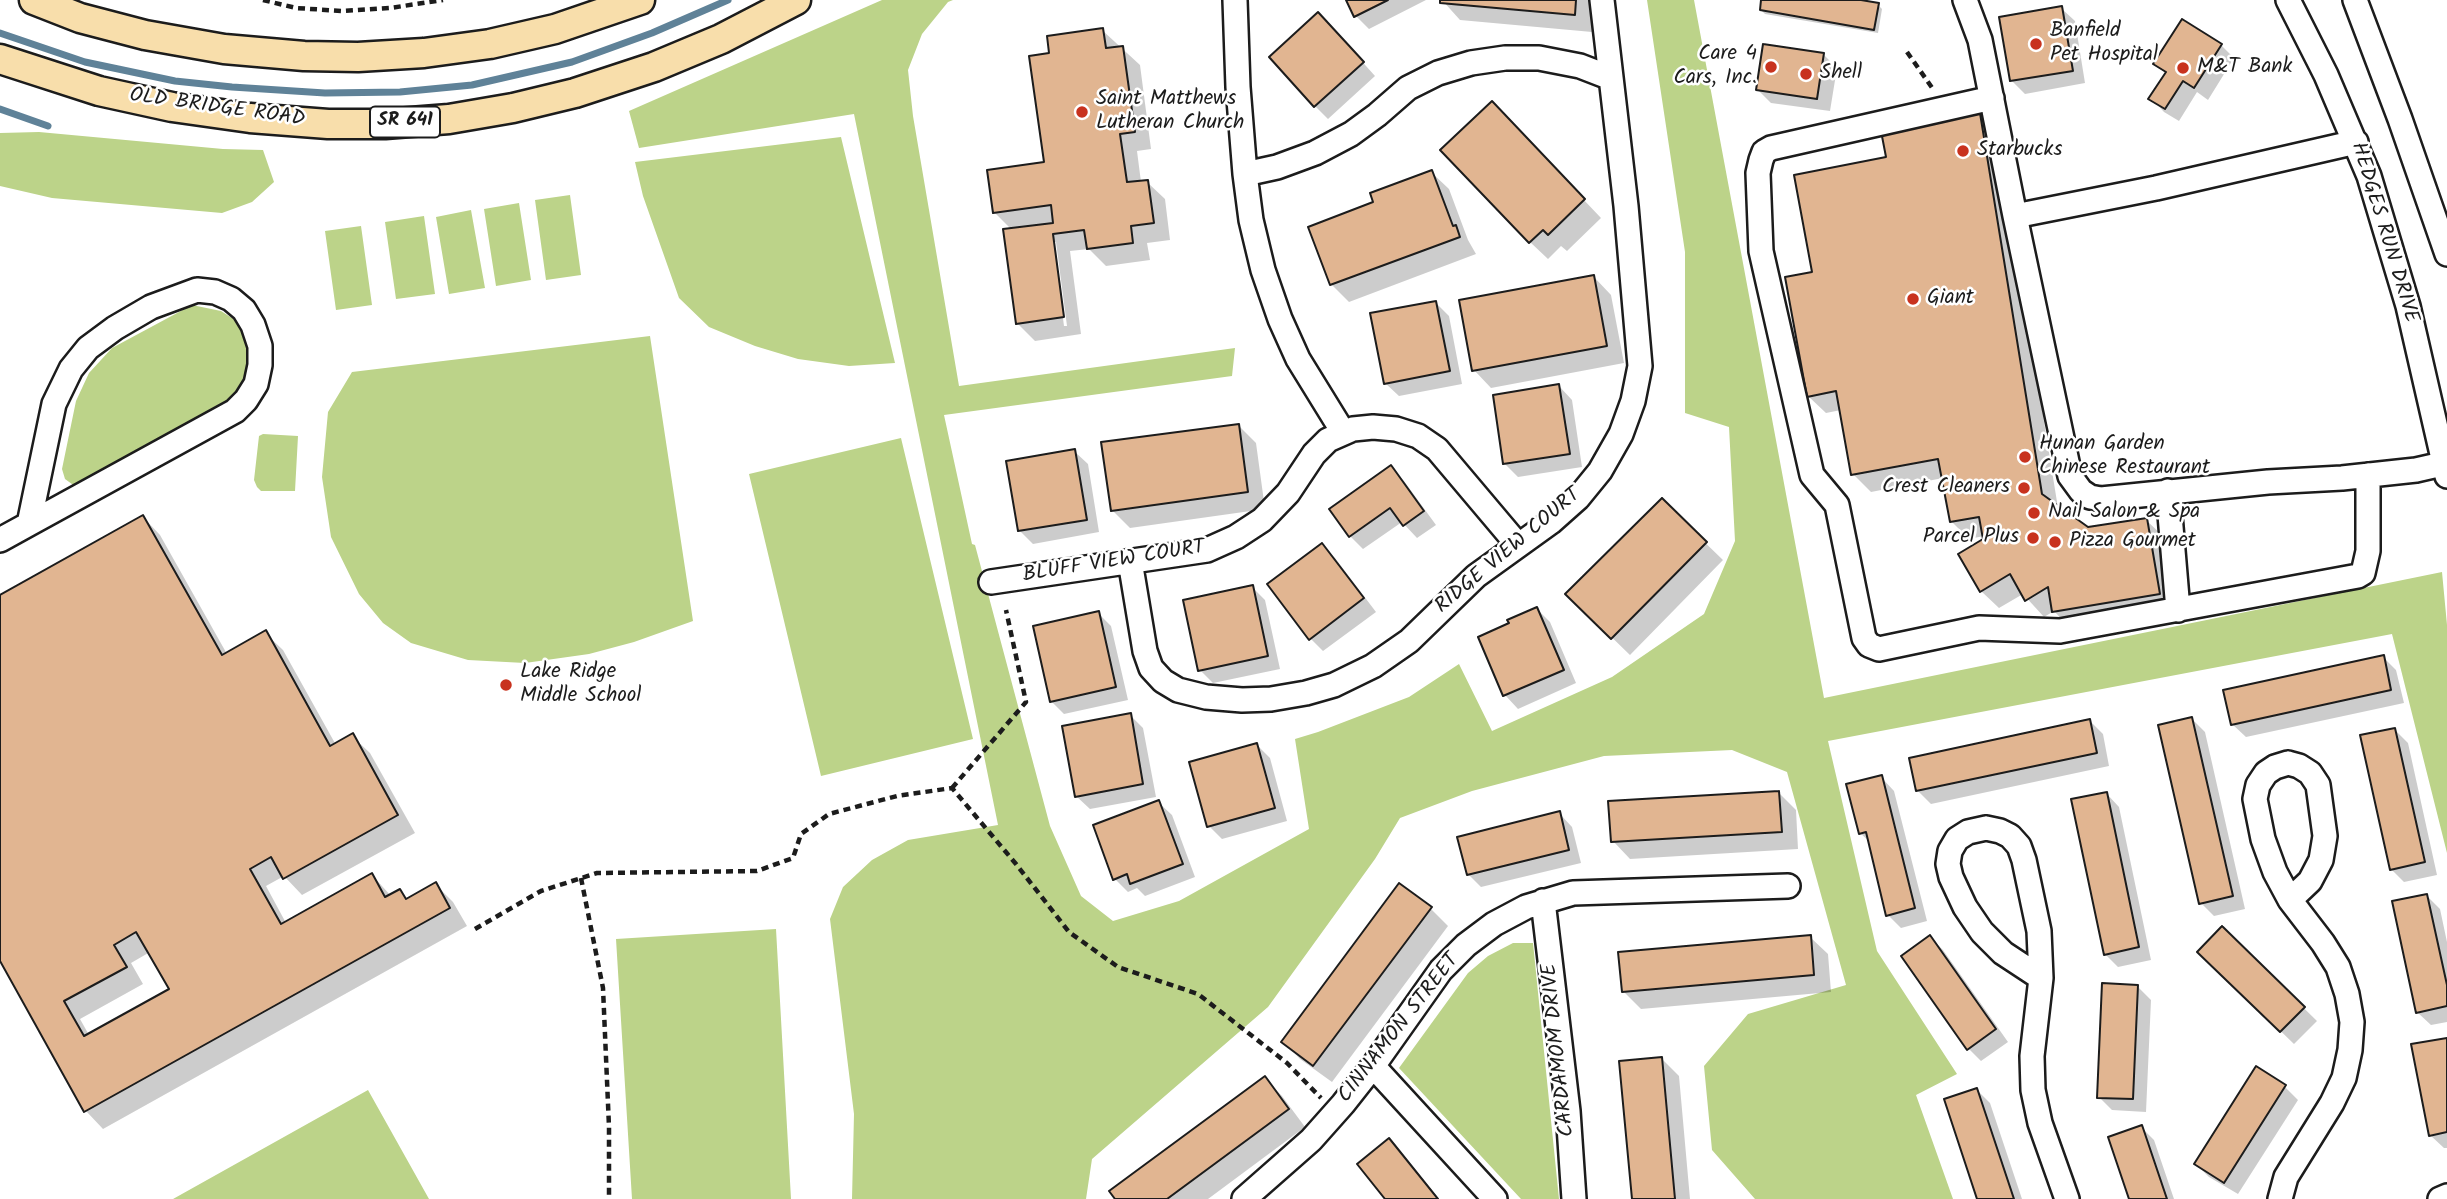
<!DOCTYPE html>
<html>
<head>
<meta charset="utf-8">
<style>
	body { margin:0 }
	canvas { display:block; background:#fff }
</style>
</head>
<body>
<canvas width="2447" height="1199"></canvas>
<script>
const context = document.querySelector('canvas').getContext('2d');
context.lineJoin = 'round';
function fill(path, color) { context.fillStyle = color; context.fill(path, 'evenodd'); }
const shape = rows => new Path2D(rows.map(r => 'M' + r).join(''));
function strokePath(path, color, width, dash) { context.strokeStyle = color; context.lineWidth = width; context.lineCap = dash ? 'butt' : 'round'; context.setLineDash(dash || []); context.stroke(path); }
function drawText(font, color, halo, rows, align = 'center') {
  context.font = font + ' Kalam,sans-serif'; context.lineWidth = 5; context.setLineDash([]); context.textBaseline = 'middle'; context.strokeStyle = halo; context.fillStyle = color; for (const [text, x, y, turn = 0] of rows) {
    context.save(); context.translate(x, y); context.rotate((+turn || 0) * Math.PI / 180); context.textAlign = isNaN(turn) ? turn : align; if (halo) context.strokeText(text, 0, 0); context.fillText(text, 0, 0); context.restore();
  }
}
fill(shape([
	[882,0,953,0,948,2,922,34,908,70,913,116,959,386,1235,348,1232,376,944,415,972,544,975,545,1050,826,1081,896,1113,921,1179,901,1309,829,1295,739,1318,732,1409,697,1459,664,1492,731,1612,677,1704,614,1735,541,1729,427,1685,413,1685,252,1647,0,1694,0,1824,698,2442,572,2447,625,2447,853,2392,634,1828,741,1877,951,1957,1074,1916,1095,1953,1199,1755,1199,1712,1150,1704,1066,1748,1014,1846,985,1787,772,1732,750,1604,756,1472,791,1400,818,1375,859,1268,1007,1092,1159,1086,1199,852,1199,854,1114,830,919,843,887,872,860,908,840,998,825,854,114,639,148,629,111],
	[39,132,223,149,263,150,274,182,252,202,222,213,52,198,0,186,0,133],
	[841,137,895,363,849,366,798,359,755,346,709,327,679,298,643,196,635,162],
	[570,195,581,275,546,280,535,200],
	[519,203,531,280,496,286,484,209],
	[471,210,485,288,449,294,436,217],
	[424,216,435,294,396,299,385,222],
	[361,226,372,305,336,310,325,231],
	[192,305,221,311,246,327,255,353,250,379,234,400,76,487,65,479,62,469,76,401,89,373,112,348],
	[650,336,693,621,634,642,589,654,525,663,468,660,411,643,383,623,359,594,331,537,322,477,328,412,352,372],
	[263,434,298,436,295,491,261,491,257,487,254,480,259,436],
	[901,438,973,739,821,776,749,474],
	[776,929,791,1199,632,1199,616,939],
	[1513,943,1533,943,1559,1199,1521,1199,1399,1068,1468,973,1488,956],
	[368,1090,429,1199,173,1199]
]), '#bcd389');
fill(shape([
	[1348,0,1426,0,1369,29,1356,16],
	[1442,0,1595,0,1592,32,1460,20],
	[1763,0,1850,0,1878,5,1882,9,1878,33,1765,14,1761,10],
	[2061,8,2075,21,2085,83,2025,94,2012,81],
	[2183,21,2221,45,2234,58,2208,100,2197,92,2179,121,2164,112,2151,98,2166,74,2156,64],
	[1331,27,1375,76,1328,119,1315,106],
	[1102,30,1140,65,1151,149,1137,151,1141,182,1147,182,1165,199,1170,240,1147,243,1150,260,1106,266,1089,249,1070,251,1081,334,1035,341,1017,323,1012,230,994,212,1046,164,1051,55],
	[1053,242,1056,242,1067,326,1064,326],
	[1824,55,1837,68,1830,111,1771,103,1758,90],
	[1980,115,1997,132,2058,508,2087,529,2146,520,2164,537,2176,612,2071,629,2054,611,2044,617,2023,594,1999,608,1981,591,1984,536,1969,539,1951,521,1943,478,1871,492,1853,474,1841,410,1826,413,1808,396,1814,273,1888,159],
	[1509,121,1601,218,1567,251,1561,246,1548,259,1530,242],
	[1431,172,1449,189,1468,240,1476,254,1349,302,1331,284,1376,203],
	[1594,277,1611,295,1624,363,1491,388,1474,370],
	[1436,303,1449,316,1462,384,1399,396,1385,383],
	[1559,386,1572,400,1582,467,1518,477,1505,464],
	[1238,425,1256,443,1265,509,1130,528,1112,510],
	[1074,451,1088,464,1099,532,1033,544,1019,530],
	[1391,468,1404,481,1436,525,1417,538,1402,522,1363,549,1350,536,1331,510],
	[1662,501,1723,560,1630,655,1567,594],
	[143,517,160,535,227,654,265,633,283,650,336,745,352,736,370,753,415,833,302,895,284,876,266,886,286,923,372,875,391,896,399,891,408,900,436,885,453,902,467,926,103,1129,86,1111,0,958,0,597],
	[150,952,171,990,89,1035,80,1019,143,984,131,963],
	[1322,545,1335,558,1376,612,1323,651,1310,638],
	[1252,587,1265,600,1280,669,1213,683,1200,670],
	[1537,609,1550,622,1576,683,1518,709,1505,695,1480,637,1511,624],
	[1098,613,1111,626,1128,700,1064,714,1051,701],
	[2383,657,2396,670,2404,703,2246,737,2232,724],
	[1130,715,1143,728,1156,797,1090,809,1076,796],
	[2192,719,2205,732,2245,909,2214,916,2201,903],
	[2090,721,2103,734,2109,766,1931,804,1918,791],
	[2395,730,2408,743,2437,875,2404,882,2391,869],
	[1257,745,1270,758,1287,821,1222,839,1209,826],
	[1881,777,1894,791,1927,921,1901,928,1888,915,1870,842,1860,833],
	[1779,793,1796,810,1798,849,1630,859,1613,841],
	[2106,793,2119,807,2151,960,2118,967,2105,954],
	[1158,802,1172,815,1195,877,1145,896,1137,888,1128,892,1115,879],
	[1559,813,1572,827,1581,863,1481,887,1468,874],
	[1400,886,1431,909,1448,926,1332,1082,1300,1059,1283,1041],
	[2427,896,2440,909,2447,942,2447,1022,2431,1025,2417,1012],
	[2222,928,2317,1021,2294,1044,2199,952],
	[1810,937,1828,954,1831,992,1641,1009,1623,991],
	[1930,937,1943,950,2008,1042,1981,1061,1968,1048],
	[2137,986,2151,1000,2146,1112,2112,1110,2099,1097],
	[2447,1040,2447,1148,2444,1148,2430,1135],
	[1662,1059,1679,1076,1690,1199,1634,1199],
	[2257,1069,2285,1087,2298,1100,2238,1194,2209,1177,2196,1164],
	[1265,1079,1282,1096,1305,1127,1208,1199,1117,1199],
	[1977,1090,1990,1103,2022,1199,1979,1199],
	[2141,1127,2154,1140,2174,1199,2131,1199],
	[1389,1140,1406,1158,1439,1199,1388,1199]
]), '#0003');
strokePath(shape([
	[0,33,85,62,175,81,232,87,325,93,400,92,472,85,572,62,652,33,728,0],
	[0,109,48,126]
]), '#5f8298', 7);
const building = shape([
	[1346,0,1388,0,1354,17,1346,0],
	[1440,0,1576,0,1575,15,1440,3,1440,0],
	[1761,0,1861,0,1879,3,1874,30,1760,10,1761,0],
	[2062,6,2073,71,2010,81,1999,17,2062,6],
	[1318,12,1364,62,1314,107,1269,57,1318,12],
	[2182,19,2222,44,2194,88,2183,81,2165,109,2148,99,2166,72,2153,64,2182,19],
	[1103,28,1106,48,1123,46,1135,132,1120,134,1127,182,1148,180,1154,223,1131,226,1133,243,1087,249,1084,230,1053,234,1064,317,1016,324,1003,229,1053,223,1051,205,993,213,987,170,1044,162,1029,56,1049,53,1047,36,1103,28],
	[1763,44,1824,53,1817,99,1756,90,1763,44],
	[1492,101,1585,199,1548,235,1543,230,1529,243,1440,150,1492,101],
	[1980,113,2042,494,2088,527,2147,518,2160,594,2052,612,2048,587,2025,601,2010,574,1980,592,1958,554,1983,539,1979,517,1950,522,1938,459,1851,475,1836,391,1807,397,1785,277,1812,272,1794,175,1886,157,1881,131,1980,113],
	[1432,170,1453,226,1456,225,1460,237,1330,285,1308,227,1373,202,1370,193,1432,170],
	[1594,275,1607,346,1472,371,1459,300,1594,275],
	[1436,301,1450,371,1384,384,1370,313,1436,301],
	[1559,384,1570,454,1503,464,1493,395,1559,384],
	[1239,424,1248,492,1111,511,1101,442,1239,424],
	[1075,449,1087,520,1018,531,1006,461,1075,449],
	[1391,465,1424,511,1403,526,1390,508,1349,537,1329,509,1391,465],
	[1662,498,1707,542,1611,639,1565,594,1662,498],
	[143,515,222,655,266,630,330,746,353,733,398,815,283,879,271,857,250,869,281,924,372,873,385,897,400,889,406,899,436,882,450,908,84,1112,0,961,0,595,143,515],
	[136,932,169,989,84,1036,64,1001,127,967,114,945,136,932],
	[1322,543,1364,598,1309,640,1267,584,1322,543],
	[1253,585,1268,656,1198,671,1183,600,1253,585],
	[1537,607,1564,670,1503,696,1478,637,1509,623,1507,620,1537,607],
	[1099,611,1116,687,1050,702,1033,626,1099,611],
	[2384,655,2391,690,2231,725,2223,690,2384,655],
	[1131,713,1143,784,1075,797,1062,726,1131,713],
	[2192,717,2233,896,2199,904,2158,725,2192,717],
	[2090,719,2097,753,1916,791,1909,758,2090,719],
	[2395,728,2425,862,2390,870,2360,735,2395,728],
	[1257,743,1275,808,1207,827,1189,762,1257,743],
	[1882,775,1915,908,1886,916,1866,832,1859,834,1846,784,1882,775],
	[1779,791,1782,832,1611,842,1608,801,1779,791],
	[2107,792,2139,947,2104,955,2071,799,2107,792],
	[1159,800,1183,864,1130,884,1127,874,1113,880,1093,825,1159,800],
	[1560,811,1569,850,1467,875,1457,837,1560,811],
	[1399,883,1432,907,1313,1066,1281,1042,1399,883],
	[2427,894,2447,985,2447,1006,2416,1013,2392,901,2427,894],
	[2222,926,2305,1007,2280,1032,2197,952,2222,926],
	[1811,935,1814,975,1622,992,1618,952,1811,935],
	[1930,935,1996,1029,1967,1050,1901,956,1930,935],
	[2102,983,2138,985,2133,1099,2097,1098,2102,983],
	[2447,1038,2447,1132,2429,1136,2411,1044,2447,1038],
	[1662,1057,1675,1199,1632,1199,1619,1061,1662,1057],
	[2256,1066,2286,1085,2224,1183,2194,1164,2256,1066],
	[1265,1076,1289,1109,1167,1199,1115,1199,1109,1191,1265,1076],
	[1977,1088,2014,1199,1977,1199,1944,1099,1977,1088],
	[2142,1125,2167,1199,2129,1199,2108,1137,2142,1125],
	[1389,1138,1438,1199,1385,1199,1357,1164,1389,1138]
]);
fill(building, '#e1b591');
strokePath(building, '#1c1c1c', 2);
const minor = shape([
	[1235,0,1238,87,1245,174,1251,220,1263,270,1280,319,1298,359,1343,432],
	[1965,0,1980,40,2015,216,2070,476,2081,491,2090,497,2101,499,2268,482,2342,478,2416,470,2447,463],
	[2288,0,2326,75,2369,176,2408,306,2447,476],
	[2355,0,2400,119,2447,254],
	[1992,98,1771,148,1764,152,1761,160,1758,173,1761,251,1812,475,1837,505,1864,638,1869,645,1879,649,1979,628,2060,631,2358,576,2363,573,2368,551,2368,475],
	[1245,174,1277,167,1315,153,1351,134,1377,115,1408,88,1438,73,1471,63,1505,58,1539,58,1580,66,1611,78],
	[2015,216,2156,188,2356,142],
	[197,290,215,292,231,299,244,310,253,325,260,346,260,365,256,384,246,400,235,411,29,524,54,404,71,369,88,348,115,328,151,307,197,290],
	[2168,491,2178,610],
	[0,540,29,524],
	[1130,561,1145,651,1151,668,1163,681,1178,690,1206,697,1242,700,1271,699,1306,693,1334,685,1373,666,1409,641,1476,576,1551,522,1578,498,1600,471,1621,434,1633,401,1640,366,1626,206,1602,0],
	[991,582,1207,550,1236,537,1262,520,1288,493,1314,454,1328,440,1353,429,1373,427,1396,429,1418,436,1437,449,1518,545],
	[2288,763,2299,766,2310,773,2318,785,2325,836,2321,860,2310,881,2290,900,2275,872,2263,839,2255,799,2258,785,2266,773,2275,767,2288,763],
	[1986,828,2000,831,2010,836,2019,846,2024,860,2039,931,2041,978,2003,953,1982,932,1965,907,1951,877,1948,864,1950,851,1957,839,1968,832,1986,828],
	[1543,901,1568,1111,1574,1199],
	[2041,978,2032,1056,2033,1090,2040,1123,2067,1199],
	[1373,1066,1495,1199],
	[1244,1199,1311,1140,1343,1104,1373,1066,1441,970,1466,945,1494,924,1526,907,1573,893,1788,886],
	[2280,1199,2286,1177,2332,1103,2344,1078,2350,1050,2352,1022,2347,994,2338,967,2323,943,2290,900],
	[2440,1199,2447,1196]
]);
const major = shape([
	[34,0,80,18,145,35,224,49,304,56,358,57,424,53,490,44,555,29,640,0],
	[0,59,99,91,172,107,250,118,328,124,385,124,449,119,513,108,575,93,654,67,721,39,796,0]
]);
strokePath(minor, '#1c1c1c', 28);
strokePath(major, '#1c1c1c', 33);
strokePath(shape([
	[263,0,296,8,342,11,390,8,443,0],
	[1907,52,1933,89],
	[952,788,1026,702,1006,610],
	[581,878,603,988,609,1127,609,1199],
	[475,929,541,891,597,873,757,871,793,858,801,834,829,814,897,796,952,788,1016,864,1069,932,1118,967,1198,994,1287,1063,1321,1098]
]), '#1c1c1c', 4.5, [7, 5]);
strokePath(minor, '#fff', 23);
strokePath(major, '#f8deab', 28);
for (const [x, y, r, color] of [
	[2036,44,7,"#c8321e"],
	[1771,67,7,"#c8321e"],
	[2183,68,7,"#c8321e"],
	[1806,74,7,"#c8321e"],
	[1082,112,7,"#c8321e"],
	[1963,151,7,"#c8321e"],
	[1913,299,7,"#c8321e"],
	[2025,457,7,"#c8321e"],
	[2024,488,7,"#c8321e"],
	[2034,513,7,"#c8321e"],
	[2033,538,7,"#c8321e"],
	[2055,542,7,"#c8321e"],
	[506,685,7,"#c8321e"]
]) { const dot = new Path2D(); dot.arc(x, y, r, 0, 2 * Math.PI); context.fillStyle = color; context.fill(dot); strokePath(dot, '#fff', 2.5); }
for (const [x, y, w] of [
	[405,122,70]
]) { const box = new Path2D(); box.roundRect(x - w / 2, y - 15.5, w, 31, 5); context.fillStyle = '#fff'; context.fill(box); strokePath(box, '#1c1c1c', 2); }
drawText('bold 19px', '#1c1c1c', null, [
	["SR 641",405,122]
]);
drawText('21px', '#1c1c1c', '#fff', [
	["Banfield",2050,32],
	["Pet Hospital",2050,56],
	["Care 4",1757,55,"right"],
	["Cars, Inc.",1757,79,"right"],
	["M&T Bank",2197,68],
	["Shell",1820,74],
	["Saint Matthews",1096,100],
	["Lutheran Church",1096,124],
	["Starbucks",1977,151],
	["Giant",1927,299],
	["Hunan Garden",2039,445],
	["Chinese Restaurant",2039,469],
	["Crest Cleaners",2010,488,"right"],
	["Nail Salon & Spa",2048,513],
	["Parcel Plus",2019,538,"right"],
	["Pizza Gourmet",2069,542],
	["Lake Ridge",520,673],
	["Middle School",520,697]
], 'left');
drawText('21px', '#1c1c1c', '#fff', [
	["OLD BRIDGE ROAD",217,109,8],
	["HEDGES RUN DRIVE",2383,233,73],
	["RIDGE VIEW COURT",1509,552,-40],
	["BLUFF VIEW COURT",1114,563,-9],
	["CINNAMON STREET",1400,1029,-52],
	["CARDAMOM DRIVE",1560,1050,-96]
]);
</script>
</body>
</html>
